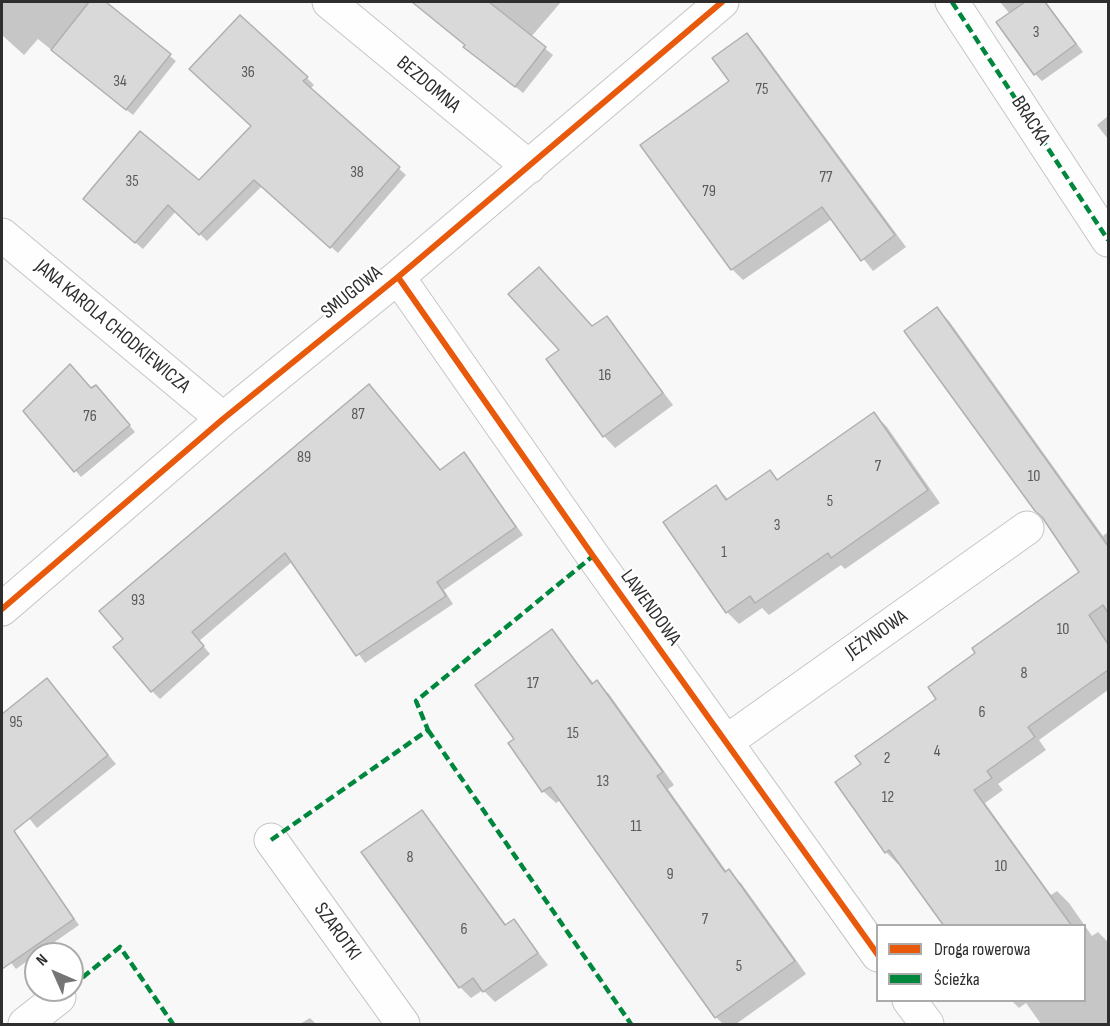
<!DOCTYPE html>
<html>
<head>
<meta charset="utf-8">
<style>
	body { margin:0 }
	#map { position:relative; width:1110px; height:1026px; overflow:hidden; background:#f8f8f9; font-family:"Sofia Sans Condensed",sans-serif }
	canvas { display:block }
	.frame { position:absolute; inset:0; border:3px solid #2e2e2f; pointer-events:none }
	.legend { position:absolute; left:876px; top:924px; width:210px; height:78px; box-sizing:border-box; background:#fff; border:2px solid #ababac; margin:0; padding:8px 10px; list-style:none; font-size:18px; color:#2e2e2f }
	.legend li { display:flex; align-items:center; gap:12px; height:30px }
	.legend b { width:30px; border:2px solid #ababac }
	.north { position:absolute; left:24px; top:942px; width:60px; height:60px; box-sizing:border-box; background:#fff; border:2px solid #ababac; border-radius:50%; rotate:315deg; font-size:16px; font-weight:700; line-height:24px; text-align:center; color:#2e2e2f }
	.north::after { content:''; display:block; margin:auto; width:21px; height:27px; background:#757576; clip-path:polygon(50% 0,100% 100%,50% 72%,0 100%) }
</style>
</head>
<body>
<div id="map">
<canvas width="1110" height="1026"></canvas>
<div class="frame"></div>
<ul class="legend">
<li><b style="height:8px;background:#e8590c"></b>Droga rowerowa</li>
<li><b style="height:8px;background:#00873e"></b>Ścieżka</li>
</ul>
<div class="north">N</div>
</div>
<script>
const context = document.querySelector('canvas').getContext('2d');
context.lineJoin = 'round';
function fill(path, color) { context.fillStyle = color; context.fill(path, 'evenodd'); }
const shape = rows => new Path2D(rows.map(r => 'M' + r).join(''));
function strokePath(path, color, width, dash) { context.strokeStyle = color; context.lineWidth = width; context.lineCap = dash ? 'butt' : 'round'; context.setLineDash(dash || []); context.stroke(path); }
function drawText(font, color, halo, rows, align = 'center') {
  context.font = font + ' "Sofia Sans Condensed",sans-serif'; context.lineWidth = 4.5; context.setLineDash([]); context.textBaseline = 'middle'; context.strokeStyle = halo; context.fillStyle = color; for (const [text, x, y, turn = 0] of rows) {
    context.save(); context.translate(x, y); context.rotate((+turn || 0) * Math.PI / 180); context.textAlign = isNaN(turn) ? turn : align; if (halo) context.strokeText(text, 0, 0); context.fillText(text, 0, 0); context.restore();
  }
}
fill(shape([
	[2,2,103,2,176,61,133,115,38,39,24,55,2,35],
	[412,2,561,2,531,37,553,55,523,93],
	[1000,2,1046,2,1083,52,1042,81,1035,74,1010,14],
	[747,35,758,46,906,247,873,271,832,219,743,280,732,269,731,82],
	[198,76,307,78,314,85,310,89,406,175,338,253,262,186,207,241,176,211,143,249,92,206,199,182,252,126],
	[1108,116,1108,139,1097,125],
	[937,309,949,321,1103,536,1108,532,1108,690,1039,740,1046,750,998,784,1003,790,985,803,1051,895,1057,891,1069,903,1092,936,1098,932,1108,942,1108,1024,1041,1024,1026,1003,1019,1008,1011,1000,1084,1000,1084,926,945,926,900,863,898,864,886,852,837,783,863,764,938,699,977,653,1080,573],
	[606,317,673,405,615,448,604,436],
	[92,390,102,393,135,432,81,477,25,412],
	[874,414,887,427,940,503,845,569,841,565,769,615,762,608,739,624,727,612,716,487,729,500,770,472,778,480],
	[464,454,523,535,444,590,453,604,365,663,293,561,199,641,210,654,160,699,152,691,125,639,101,611,441,471],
	[552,631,594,684,597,682,609,694,674,785,668,789,727,872,741,883,806,974,736,1024,723,1024,716,1017,561,800,556,803,543,791,516,740],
	[47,680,116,764,37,828,2,785,2,717],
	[421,812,433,824,507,926,514,921,548,965,495,1002,483,990,471,998,460,987],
	[22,845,79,925,16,969,2,951,2,859],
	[310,1018,316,1024,300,1024]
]), '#0003');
const building = shape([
	[89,2,106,2,171,54,126,110,51,50,89,2],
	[412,2,489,2,546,47,515,87,463,47,465,45,412,2],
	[1025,2,1045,2,1076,44,1034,75,996,22,1025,2],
	[240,15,308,77,303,81,400,167,330,248,254,180,199,235,168,205,135,243,83,199,140,131,199,180,251,126,189,69,240,15],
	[747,33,895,235,861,261,822,207,731,270,640,145,729,81,712,58,747,33],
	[539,267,592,326,607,316,663,393,603,437,546,359,559,350,508,294,539,267],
	[937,307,1108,546,1108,613,1103,605,1089,615,1108,644,1108,670,1028,727,1035,737,987,771,992,778,974,790,1072,926,944,926,889,850,885,853,835,782,861,764,855,756,936,699,928,687,975,653,972,648,1079,572,1042,517,1035,511,904,331,937,307],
	[70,364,91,388,96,385,130,425,74,472,23,411,70,364],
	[369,384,440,470,464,452,516,527,437,582,446,596,356,656,285,553,192,632,204,646,151,692,113,647,123,639,99,611,369,384],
	[874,412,928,490,831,558,828,553,755,603,750,596,726,613,663,522,716,485,726,500,770,470,777,480,874,412],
	[552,629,592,684,597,680,663,772,657,776,725,872,729,869,795,961,715,1018,550,787,542,792,508,743,514,739,475,685,552,629],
	[47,678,108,755,14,831,74,919,2,969,2,714,47,678],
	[422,810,505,925,514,919,538,953,483,992,473,978,459,988,361,852,422,810]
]);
fill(building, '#d9d9da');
strokePath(building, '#b0b0b2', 1.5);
const street = shape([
	[329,2,529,167],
	[952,2,1108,240],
	[2,235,223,419],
	[398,277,593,556,878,955],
	[2,609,223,419,398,277,722,2],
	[726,742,1027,528],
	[271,840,403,1024],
	[909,1000,927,1024],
	[25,1024,59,997]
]);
strokePath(street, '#c5c5c6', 35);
strokePath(street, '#fefefe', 33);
strokePath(shape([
	[952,2,1108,240],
	[428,730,631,1024],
	[271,840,428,730,416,701,593,556],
	[72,986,120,947,173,1024],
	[59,997,67,990]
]), '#00873e', 4.5, [9, 4.5]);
strokePath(shape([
	[398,277,593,556,878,955],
	[2,609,223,419,398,277,722,2]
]), '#e8590c', 6);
drawText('16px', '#59595a', null, [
	["3",1036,33],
	["36",248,73],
	["34",120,82],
	["75",762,90],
	["38",357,173],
	["77",826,178],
	["35",132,182],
	["79",709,192],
	["16",605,376],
	["87",358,415],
	["76",90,417],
	["89",304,458],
	["7",878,467],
	["10",1034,477],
	["5",830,502],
	["3",777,526],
	["1",724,553],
	["93",138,601],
	["10",1063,630],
	["8",1024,674],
	["17",533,684],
	["6",982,713],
	["95",16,723],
	["15",573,734],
	["4",937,752],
	["2",887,759],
	["13",603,782],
	["12",888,798],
	["11",636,827],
	["8",410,858],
	["10",1001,867],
	["9",670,875],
	["7",705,920],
	["6",464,930],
	["5",739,967]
]);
drawText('20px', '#2e2e2f', '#fff', [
	["BEZDOMNA",428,85,40],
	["BRACKA",1030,121,57],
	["SMUGOWA",352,293,-39],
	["JANA KAROLA CHODKIEWICZA",112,327,40],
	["LAWENDOWA",650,608,54],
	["JEŻYNOWA",877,635,-35],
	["SZAROTKI",337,932,54]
]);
</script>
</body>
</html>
